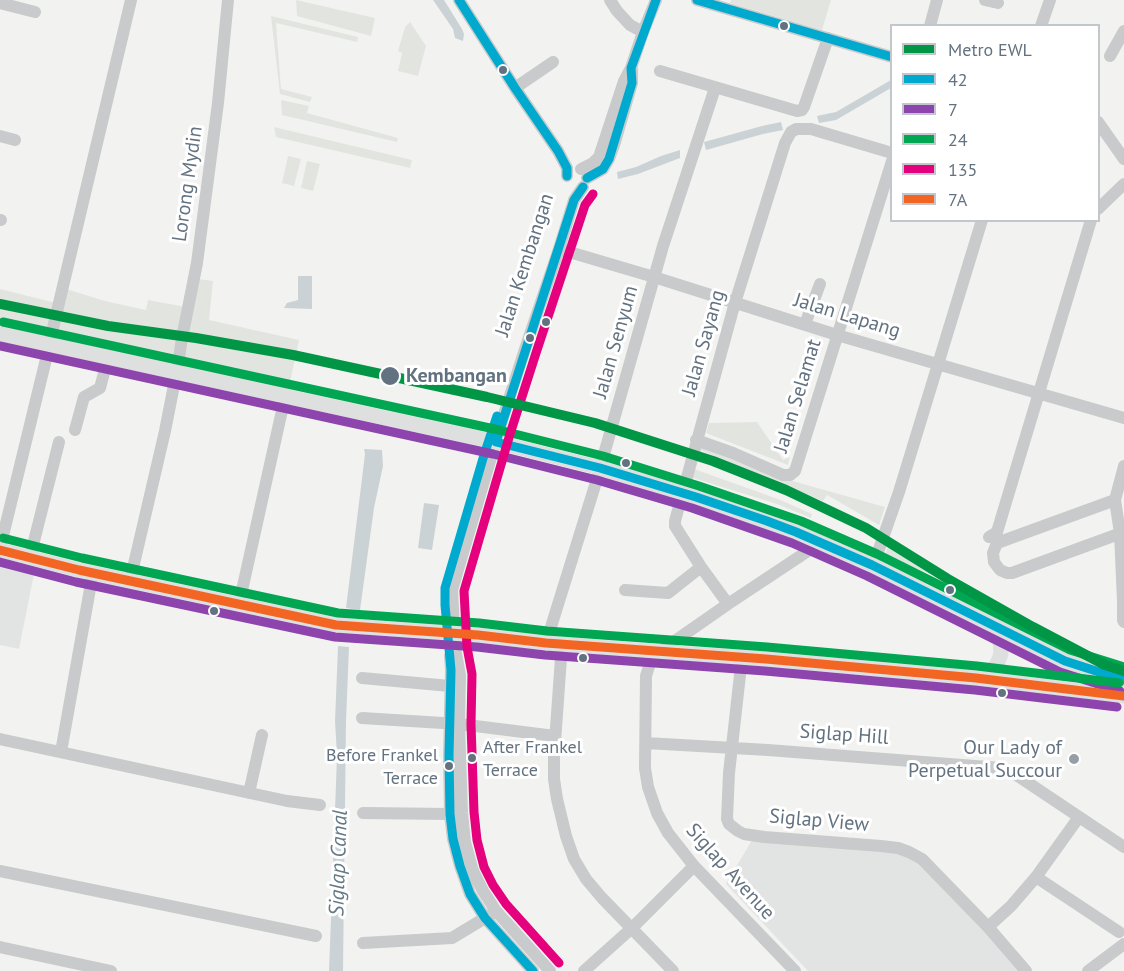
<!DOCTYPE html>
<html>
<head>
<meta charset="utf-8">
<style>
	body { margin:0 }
	#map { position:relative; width:1124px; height:971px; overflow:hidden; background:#f2f3f0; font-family:"PT Sans",sans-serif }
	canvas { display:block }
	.legend { position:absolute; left:890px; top:24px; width:210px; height:198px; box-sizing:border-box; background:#fff; border:2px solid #c1c7cc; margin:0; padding:8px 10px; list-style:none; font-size:18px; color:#637280 }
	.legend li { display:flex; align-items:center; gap:12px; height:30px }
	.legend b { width:30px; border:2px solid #c1c7cc }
</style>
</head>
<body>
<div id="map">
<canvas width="1124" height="971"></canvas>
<ul class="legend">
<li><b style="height:8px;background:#009645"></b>Metro EWL</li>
<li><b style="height:8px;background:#00a9ce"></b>42</li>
<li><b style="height:8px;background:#8e44ad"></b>7</li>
<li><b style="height:8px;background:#00a651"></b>24</li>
<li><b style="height:8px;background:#e5007d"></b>135</li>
<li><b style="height:8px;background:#f26522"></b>7A</li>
</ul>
</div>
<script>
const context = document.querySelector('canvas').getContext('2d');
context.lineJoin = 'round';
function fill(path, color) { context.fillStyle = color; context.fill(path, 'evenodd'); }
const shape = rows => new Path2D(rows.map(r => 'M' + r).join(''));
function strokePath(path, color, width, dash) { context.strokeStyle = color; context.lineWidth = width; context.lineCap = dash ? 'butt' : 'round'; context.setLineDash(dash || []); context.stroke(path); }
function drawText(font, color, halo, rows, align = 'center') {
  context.font = font + ' "PT Sans",sans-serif'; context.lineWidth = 6; context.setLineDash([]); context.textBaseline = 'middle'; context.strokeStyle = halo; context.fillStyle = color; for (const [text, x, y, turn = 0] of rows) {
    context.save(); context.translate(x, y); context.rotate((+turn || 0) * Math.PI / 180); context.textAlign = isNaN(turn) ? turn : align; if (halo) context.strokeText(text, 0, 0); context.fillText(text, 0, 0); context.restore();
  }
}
fill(shape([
	[0,565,34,574,19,649,0,645],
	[752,840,881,850,906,855,927,866,1020,971,808,971,726,884]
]), '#e2e4e3');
fill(shape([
	[296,0,375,18,371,36,297,16],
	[731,0,831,0,822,30,730,3],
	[271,16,358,37,357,42,276,23,281,89,312,97,310,102,280,94],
	[410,22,426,46,418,76,398,71,402,53,398,51,405,27],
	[281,100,309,106,307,113,398,138,397,142,282,115],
	[274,127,412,160,410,168,276,137],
	[288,156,301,159,294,186,282,183],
	[307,161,320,164,313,191,301,188],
	[198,279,213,281,209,320,299,340,288,392,182,367],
	[0,289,56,303,47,339,0,329],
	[66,289,105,301,146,310,148,300,186,307,174,365,54,340],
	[757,422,783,460,790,457,788,465,706,433,709,423],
	[703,446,789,480,885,507,879,525,827,495,823,501,700,450],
	[694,469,778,499,812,514,811,518,777,504,693,478,692,476],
	[890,541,970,591,885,555]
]), '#e2e5df');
fill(shape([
	[433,0,444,0,462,29,464,34,463,41,455,38,453,29],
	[891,80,891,88,836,120,819,123,817,116,836,112],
	[781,122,783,130,763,134,706,150,704,142,762,126],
	[680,150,680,158,638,174,618,179,617,172,636,167,661,156],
	[298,276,312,276,312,309,284,308,287,303,298,300],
	[364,449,382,450,383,466,374,508,360,610,346,608,365,454],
	[424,503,439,505,432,550,418,548],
	[338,646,349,647,346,721,343,971,329,971,337,756,335,721]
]), '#cbd2d5');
strokePath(shape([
	[459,0,515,88,558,151,567,168,567,176],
	[610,0,617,11,630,25,643,32],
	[697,0,892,57],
	[985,0,998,3],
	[0,3,35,12],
	[930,26,937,0],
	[1041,26,1050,0],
	[1110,56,1124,31],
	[660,71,797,111,802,110,804,107,828,38],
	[515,88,553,62],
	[1098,122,1124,159],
	[0,136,15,140],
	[581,169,593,163,599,157,624,81,631,68,643,32,656,0],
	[587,178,603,169,609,159,615,142,632,83,632,69],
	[1098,209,1124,184],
	[0,220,1,220],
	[559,249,654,277,837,335,1124,418],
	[805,324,820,284],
	[49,345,131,0],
	[177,372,182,338,197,263,218,103,228,0],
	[75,430,84,397,100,388,108,358],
	[696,440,733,453,783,475,790,475,795,471,892,161],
	[1124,466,1115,500,1120,533,1123,601,1123,620,1124,622],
	[1115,500,997,543,993,553,994,562,1000,570,1007,573,1012,573,1124,532],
	[989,537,997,532,1091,220],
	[0,548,47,355,44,349,39,343],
	[30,557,59,442],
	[872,565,878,552,899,492,982,220],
	[130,581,165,431,176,375,179,372],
	[625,590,668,593,701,567],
	[239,604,285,397],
	[728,604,701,567,675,526,675,521,734,306,785,143,791,132,796,129,811,129,892,153],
	[546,643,597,479,663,246,715,88],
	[562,644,554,756,554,779,557,799,566,836,574,859,586,879,602,898,673,971],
	[450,656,451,670,449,756,450,814,453,839,460,866,470,894,485,918,533,971],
	[742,657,729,773,727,819,729,824,738,831,744,834,764,837,881,846,898,848,909,852,922,859,988,927,1026,971],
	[362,678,450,686],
	[362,718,459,724,555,736],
	[0,739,287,801,320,805],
	[646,743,768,750,1001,768,1015,774,1124,847],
	[61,752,93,572],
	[249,793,262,735],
	[363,813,450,814],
	[0,871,316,936],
	[1036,877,1119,932],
	[988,927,1011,906,1036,877,1079,817],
	[363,943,452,938,490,915],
	[0,947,111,971],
	[550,971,496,911,483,891,473,871,465,842,462,813,459,724,460,675,455,648,452,590,499,430,525,349,559,249,574,200,583,187],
	[584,971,632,928,694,866],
	[795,971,694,866,668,833,657,813,648,787,645,768,646,676,650,663,661,652,672,643,728,604,820,543],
	[1088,971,1124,944]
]), '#c8cacb', 12);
strokePath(shape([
	[0,334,496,442,600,468,696,497,796,532,872,565,1065,661,1124,680],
	[0,550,79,570,336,625,478,635,546,643,661,652,766,659,976,678,1124,696],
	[977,678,986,675,992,670,997,664,1001,654,1000,639,996,630,991,624]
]), '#dedfdf', 15);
strokePath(shape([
	[459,0,515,88,558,151,567,168,567,176],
	[697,0,892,57],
	[587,178,603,169,609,159,632,83,631,68,656,0],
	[583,187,574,200,496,442,600,468,696,497,767,521,796,532,872,565,1065,661,1124,680],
	[497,416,484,455,445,588,445,605,451,670,449,756,450,814,453,839,460,866,470,894,485,918,533,971]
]), '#00a9ce', 9);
strokePath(shape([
	[0,346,493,454,597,480,692,508,792,543,867,576,1060,672,1120,691],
	[0,562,76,582,335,637,477,647,545,655,765,671,975,690,1117,707]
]), '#8e44ad', 9);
strokePath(shape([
	[3,322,499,430,603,456,699,486,801,521,877,554,1070,650,1124,667],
	[3,538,82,558,338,613,479,623,547,631,767,647,977,666,1119,683]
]), '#00a651', 9);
strokePath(shape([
	[559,963,506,904,493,885,484,867,477,840,474,812,471,724,472,674,467,647,464,591,510,434,536,353,585,205,593,194]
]), '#e5007d', 9);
strokePath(shape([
	[0,550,79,570,336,625,478,635,546,643,766,659,976,678,1124,696]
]), '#f26522', 9);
strokePath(shape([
	[0,304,108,326,196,338,293,355,487,397,595,423,713,461,786,490,866,528,948,579,1033,627,1105,665,1124,671]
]), '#009645', 10);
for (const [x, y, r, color] of [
	[784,26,5,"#637280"],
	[503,70,5,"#637280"],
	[546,322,5,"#637280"],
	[530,338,5,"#637280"],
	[390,376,10,"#637280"],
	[626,463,5,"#637280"],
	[950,590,5,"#637280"],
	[214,611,5,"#637280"],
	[583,658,5,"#637280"],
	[1002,693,5,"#637280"],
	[472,758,5,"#637280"],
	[1074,759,6,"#959fa7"],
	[449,766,5,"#637280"]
]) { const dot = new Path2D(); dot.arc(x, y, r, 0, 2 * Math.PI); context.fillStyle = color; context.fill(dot); strokePath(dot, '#fff', 2); }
drawText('18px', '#637280', '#fff', [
	["After Frankel",483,748],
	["Terrace",483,771],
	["Before Frankel",438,756,"right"],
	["Terrace",438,779,"right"]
], 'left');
drawText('20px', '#637280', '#fff', [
	["Lorong Mydin",188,184,-82],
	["Jalan Kembangan",525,265,-72],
	["Jalan Lapang",847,316,17],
	["Jalan Senyum",616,342,-74],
	["Jalan Sayang",704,343,-74],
	["Jalan Selamat",798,396,-73],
	["Siglap Hill",844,735,4],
	["Siglap View",819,821,5],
	["Siglap Avenue",730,872,48]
]);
drawText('bold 20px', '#637280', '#fff', [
	["Kembangan",406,376]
], 'left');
drawText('20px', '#637280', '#fff', [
	["Our Lady of",1062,748],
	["Perpetual Succour",1062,771]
], 'right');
drawText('italic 21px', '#637a85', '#fff', [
	["Siglap Canal",339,863,-88]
]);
</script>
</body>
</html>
